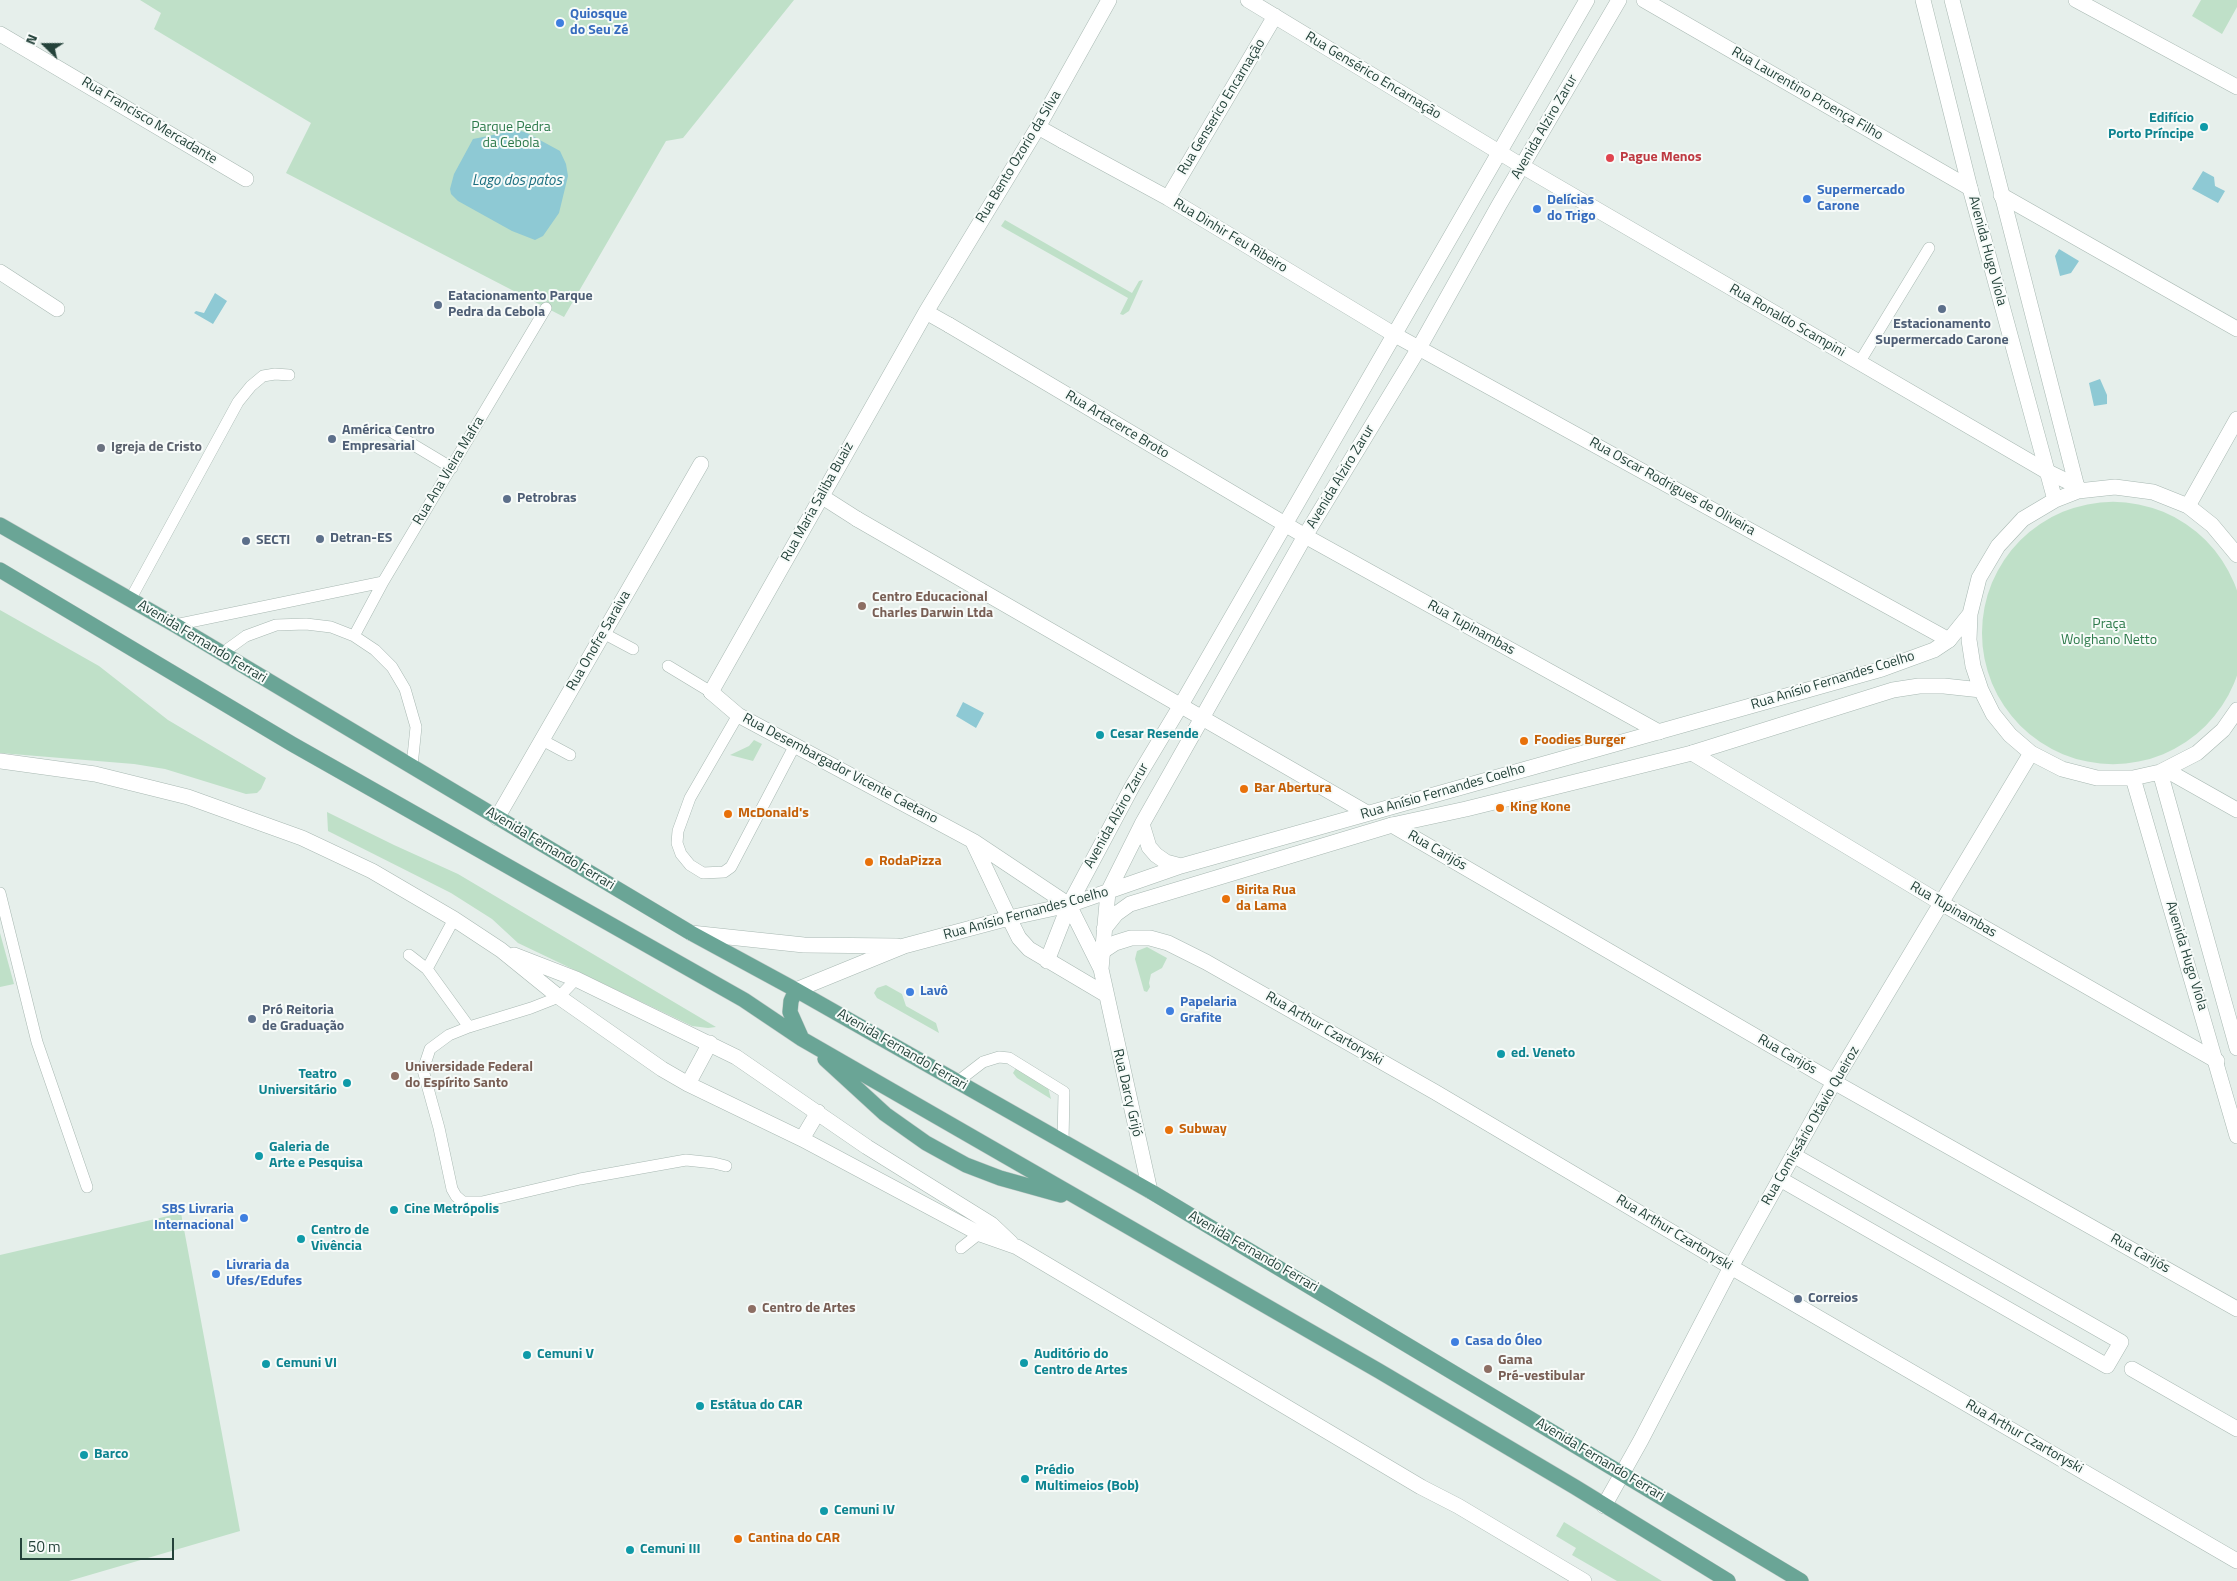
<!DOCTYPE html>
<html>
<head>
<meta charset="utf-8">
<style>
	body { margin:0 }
	#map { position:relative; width:2237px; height:1581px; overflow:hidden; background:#e6efeb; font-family:"Titillium Web",sans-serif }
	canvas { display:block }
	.north { position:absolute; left:20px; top:20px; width:50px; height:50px; -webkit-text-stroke:4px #f7fbf9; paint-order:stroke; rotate:292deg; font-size:14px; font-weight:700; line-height:20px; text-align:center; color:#24423a }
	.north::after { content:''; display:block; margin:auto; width:18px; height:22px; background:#24423a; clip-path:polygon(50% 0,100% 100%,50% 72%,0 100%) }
	.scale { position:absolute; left:20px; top:1538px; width:154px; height:22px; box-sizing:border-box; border:2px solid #24423a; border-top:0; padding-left:6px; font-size:15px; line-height:18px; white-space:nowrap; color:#24423a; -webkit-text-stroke:4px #f7fbf9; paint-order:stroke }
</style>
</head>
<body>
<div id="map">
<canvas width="2237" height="1581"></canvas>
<div class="north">N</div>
<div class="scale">50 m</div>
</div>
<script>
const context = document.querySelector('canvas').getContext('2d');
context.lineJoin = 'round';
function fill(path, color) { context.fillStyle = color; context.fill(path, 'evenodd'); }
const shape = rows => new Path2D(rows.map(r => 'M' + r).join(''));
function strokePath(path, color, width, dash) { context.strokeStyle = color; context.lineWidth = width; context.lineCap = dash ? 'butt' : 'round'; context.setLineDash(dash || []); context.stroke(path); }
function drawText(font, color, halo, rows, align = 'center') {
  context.font = font + ' "Titillium Web",sans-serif'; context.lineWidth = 4; context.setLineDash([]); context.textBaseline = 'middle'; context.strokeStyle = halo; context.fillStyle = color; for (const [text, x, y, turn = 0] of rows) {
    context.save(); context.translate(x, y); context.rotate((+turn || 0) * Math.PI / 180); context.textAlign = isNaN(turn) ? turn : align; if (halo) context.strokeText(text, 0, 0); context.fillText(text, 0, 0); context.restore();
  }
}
fill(shape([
	[140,0,794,0,683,138,666,141,564,317,286,173,311,123,154,29,161,13],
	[2201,0,2237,0,2237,7,2222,34,2192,16],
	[1005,220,1132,293,1139,281,1143,280,1129,311,1123,315,1120,314,1128,298,1004,228,1001,226],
	'1982 633a131 131 0 1 1 262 0a131 131 0 1 1-262 0Z',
	[0,610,99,666,168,720,266,778,261,789,257,793,246,794,165,769,134,764,0,753],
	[754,740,762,744,753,761,730,755,749,746],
	[327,812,394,845,458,874,716,1027,708,1028,692,1026,518,943,492,919,451,893,328,831],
	[0,933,14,984,0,987],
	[1147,947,1167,958,1162,968,1151,974,1149,983,1150,987,1147,992,1144,991,1135,959,1137,951],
	[886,985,902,994,906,1006,936,1023,939,1033,877,998,874,993,877,988],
	[1016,1068,1048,1087,1051,1099,1017,1078,1013,1073],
	[181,1213,240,1531,69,1581,0,1581,0,1255],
	[1564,1522,1662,1581,1617,1581,1572,1555,1576,1548,1556,1536]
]), '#bfe0c8');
fill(shape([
	[518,130,527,133,560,151,566,164,568,176,559,213,543,236,535,240,512,231,458,201,451,194,450,189,454,174,473,139],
	[2203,171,2214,177,2215,186,2225,191,2218,203,2192,189],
	[2059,249,2079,261,2071,273,2060,276,2055,256],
	[215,293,227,301,213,324,194,313,196,311,204,313],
	[2100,379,2107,395,2107,404,2094,406,2089,383],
	[963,702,984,713,976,728,956,716]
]), '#8ec9d4');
const service = shape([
	[1859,363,1929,248],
	[392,432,452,468],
	[130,600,238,402,251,386,263,376,275,374,289,375],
	[175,625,383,582],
	[603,633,633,649],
	[354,636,383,582,546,308],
	[221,654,246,636,276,625,306,624,331,627,354,636,375,650,392,667,405,689,416,727,412,766],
	[668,666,711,692],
	[738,715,690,798,678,831,677,843,681,854,690,865,703,873,724,872,731,867,795,745],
	[542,740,570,755],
	[0,893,37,1042,87,1187],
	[409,955,427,969,469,1027],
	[427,969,454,919],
	[576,979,559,997,531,1008,469,1027,449,1035,430,1049,423,1070,439,1128,452,1189,456,1196,463,1202,482,1202,580,1179,686,1160,714,1163,726,1166],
	[957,1082,983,1062,999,1057,1009,1058,1064,1092,1063,1142],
	[961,1248,985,1229]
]);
const pedestrian = shape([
	[1038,127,1063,141],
	[926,312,949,325],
	[821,496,857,519],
	[711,692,926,312,1038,127,1109,0]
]);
const minor = shape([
	[1248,0,1522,166,2046,471,2077,486],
	[1644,0,1970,188],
	[2076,0,2237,87],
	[0,34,246,179],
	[1063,141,1168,198,1395,335,1949,640],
	[2001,195,2237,329],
	[1168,198,1275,16],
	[0,272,57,309],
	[949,325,1305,536,1659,732],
	[2188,506,2237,419],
	[857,519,1367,813],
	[711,692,738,715,973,841,1069,905],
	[1692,753,1941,903,2217,1061],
	[0,761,95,774,188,797,302,838,372,871,454,919,501,950,559,997,662,1069,688,1084,802,1139,980,1234,1017,1247,1421,1487,1458,1506,1584,1581],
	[2166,770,2237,810],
	[497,818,701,464],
	[1392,825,1834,1082,2237,1309],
	[973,842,1009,918],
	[1103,951,1115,943,1131,938,1150,938,1168,943,1206,962,1435,1092,1731,1267,2237,1561],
	[514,955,576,979,736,1057,867,1147,991,1224,1011,1243],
	[688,1084,710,1043],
	[802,1139,818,1112],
	[1780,1179,2107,1366,2121,1342,1793,1155],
	[2132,1369,2237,1429]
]);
const tertiary = shape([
	[1923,0,1970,188,2055,500],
	[1952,0,2078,491],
	[2237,555,2212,525,2188,506,2153,492,2115,487,2078,491,2055,500,2023,519,1998,546,1979,578,1970,614,1969,640,1973,666,1981,690,1993,714,2010,735,2031,753,2062,769,2097,778,2133,778,2160,772,2197,753,2223,730,2237,710],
	[2160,772,2237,1048],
	[2133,778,2237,1136],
	[1142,824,1149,847,1156,855,1166,862,1181,866],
	[1069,905,1101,969,1150,1191],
	[1009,918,1019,938,1029,949,1105,994],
	[1104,929,1116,914,1130,904,1392,825,1466,809,1692,753,1893,690,1919,686,1944,686,1981,690],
	[691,933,804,945,897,946],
	[1047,961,1069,905,1133,785,1181,705,1587,0],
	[1101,969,1108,892,1142,824,1305,536,1419,348,1499,205,1619,0],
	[796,990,904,946,1009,918,1069,905,1181,866,1882,669,1934,650,1949,640,1970,614],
	[1604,1506,1641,1440,1731,1267,1834,1082,2031,753]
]);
const primary = shape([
	[0,525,175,625,691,933,796,990,1150,1191,1801,1581],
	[0,570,292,744,744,1000,802,1039,1379,1371,1575,1487,1728,1581],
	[796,990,791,1001,790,1012,802,1039],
	[825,1059,885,1114,926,1143,966,1165,1000,1178,1061,1195]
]);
strokePath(service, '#a8b8b2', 12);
strokePath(pedestrian, '#a8b8b2', 16);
strokePath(minor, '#a8b8b2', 16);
strokePath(tertiary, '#a8b8b2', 16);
strokePath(primary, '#c2cac8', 16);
strokePath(service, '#fff', 11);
strokePath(pedestrian, '#fff', 15);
strokePath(minor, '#fff', 15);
strokePath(tertiary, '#fff', 15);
strokePath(primary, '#6aa596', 15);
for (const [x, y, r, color] of [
	[560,23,5,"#3f7fe0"],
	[2204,127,5,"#0f9aa8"],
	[1610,158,5,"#e0444e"],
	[1807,199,5,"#3f7fe0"],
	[1537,209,5,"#3f7fe0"],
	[438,305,5,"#5c6f8a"],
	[1942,309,5,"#5c6f8a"],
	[332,439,5,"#5c6f8a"],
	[101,448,5,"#6b7280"],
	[507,499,5,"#5c6f8a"],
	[320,539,5,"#5c6f8a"],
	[246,541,5,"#5c6f8a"],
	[862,606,5,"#8d6e63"],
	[1100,735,5,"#0f9aa8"],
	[1524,741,5,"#e8710a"],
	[1244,789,5,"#e8710a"],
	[1500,808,5,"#e8710a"],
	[728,814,5,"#e8710a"],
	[869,862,5,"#e8710a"],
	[1226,899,5,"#e8710a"],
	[910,992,5,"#3f7fe0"],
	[1170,1011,5,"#3f7fe0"],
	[252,1019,5,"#5c6f8a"],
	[1501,1054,5,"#0f9aa8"],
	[395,1076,5,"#8d6e63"],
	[347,1083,5,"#0f9aa8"],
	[1169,1130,5,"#e8710a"],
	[259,1156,5,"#0f9aa8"],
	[394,1210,5,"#0f9aa8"],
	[244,1218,5,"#3f7fe0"],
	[301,1239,5,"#0f9aa8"],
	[216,1274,5,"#3f7fe0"],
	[1798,1299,5,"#5c6f8a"],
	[752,1309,5,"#8d6e63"],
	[1455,1342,5,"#3f7fe0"],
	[527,1355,5,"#0f9aa8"],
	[1024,1363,5,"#0f9aa8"],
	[266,1364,5,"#0f9aa8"],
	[1488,1369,5,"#8d6e63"],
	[700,1406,5,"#0f9aa8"],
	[84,1455,5,"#0f9aa8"],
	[1025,1479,5,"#0f9aa8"],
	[824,1511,5,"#0f9aa8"],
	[738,1539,5,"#e8710a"],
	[630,1550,5,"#0f9aa8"]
]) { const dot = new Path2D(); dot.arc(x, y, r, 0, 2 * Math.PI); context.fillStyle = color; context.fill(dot); strokePath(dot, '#f7fbf9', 2); }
drawText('bold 14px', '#366cbe', '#f7fbf9', [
	["Quiosque",570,15],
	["do Seu Zé",570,31],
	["Supermercado",1817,191],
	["Carone",1817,207],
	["Delícias",1547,201],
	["do Trigo",1547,217],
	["Lavô",920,992],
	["Papelaria",1180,1003],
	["Grafite",1180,1019],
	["SBS Livraria",234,1210,"right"],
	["Internacional",234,1226,"right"],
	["Livraria da",226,1266],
	["Ufes/Edufes",226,1282],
	["Casa do Óleo",1465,1342]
], 'left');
drawText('14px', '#24423a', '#f7fbf9', [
	["Rua Gensérico Encarnação",1373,76,31],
	["Rua Laurentino Proença Filho",1807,94,30],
	["Rua Genserico Encarnação",1222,107,-59],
	["Rua Francisco Mercadante",149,121,31],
	["Avenida Alziro Zarur",1545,127,-60],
	["Rua Bento Ozorio da Silva",1019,157,-59],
	["Rua Dinhir Feu Ribeiro",1230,236,31],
	["Avenida Hugo Viola",1987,251,75],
	["Rua Ronaldo Scampini",1787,321,30],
	["Rua Artacerce Broto",1117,425,31],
	["Rua Ana Vieira Mafra",449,471,-59],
	["Avenida Alziro Zarur",1341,477,-59],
	["Rua Oscar Rodrigues de Oliveira",1672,487,29],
	["Rua Maria Saliba Buaiz",818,502,-61],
	["Rua Tupinambas",1471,628,29],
	["Rua Onofre Saraiva",599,641,-60],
	["Avenida Fernando Ferrari",202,642,31],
	["Rua Anísio Fernandes Coelho",1833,681,-17],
	["Rua Desembargador Vicente Caetano",840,769,28],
	["Rua Anísio Fernandes Coelho",1443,792,-16],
	["Avenida Alziro Zarur",1117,816,-61],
	["Avenida Fernando Ferrari",550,849,31],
	["Rua Carijós",1437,851,30],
	["Rua Tupinambas",1953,910,30],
	["Rua Anísio Fernandes Coelho",1026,914,-15],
	["Avenida Hugo Viola",2186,956,73],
	["Rua Arthur Czartoryski",1324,1029,30],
	["Avenida Fernando Ferrari",902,1050,30],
	["Rua Carijós",1787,1055,30],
	["Rua Darcy Grijó",1127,1093,77],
	["Rua Comissário Otávio Queiroz",1811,1126,-60],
	["Rua Arthur Czartoryski",1674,1233,31],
	["Avenida Fernando Ferrari",1253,1252,30],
	["Rua Carijós",2140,1254,29],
	["Rua Arthur Czartoryski",2024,1437,30],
	["Avenida Fernando Ferrari",1600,1460,31]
]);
drawText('bold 14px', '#0d838f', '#f7fbf9', [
	["Edifício",2194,119,"right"],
	["Porto Príncipe",2194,135,"right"],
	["Cesar Resende",1110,735],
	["ed. Veneto",1511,1054],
	["Teatro",337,1075,"right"],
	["Universitário",337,1091,"right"],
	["Galeria de",269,1148],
	["Arte e Pesquisa",269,1164],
	["Cine Metrópolis",404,1210],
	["Centro de",311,1231],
	["Vivência",311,1247],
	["Cemuni V",537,1355],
	["Auditório do",1034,1355],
	["Centro de Artes",1034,1371],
	["Cemuni VI",276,1364],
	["Estátua do CAR",710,1406],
	["Barco",94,1455],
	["Prédio",1035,1471],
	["Multimeios (Bob)",1035,1487],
	["Cemuni IV",834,1511],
	["Cemuni III",640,1550]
], 'left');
drawText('14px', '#2d7a4b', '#f7fbf9', [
	["Parque Pedra",511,128],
	["da Cebola",511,144],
	["Praça",2109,625],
	["Wolghano Netto",2109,641]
]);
drawText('bold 14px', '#be3a42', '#f7fbf9', [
	["Pague Menos",1620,158]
], 'left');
drawText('bold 14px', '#4e5e75', '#f7fbf9', [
	["Eatacionamento Parque",448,297],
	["Pedra da Cebola",448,313],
	["Estacionamento",1942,325,"center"],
	["Supermercado Carone",1942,341,"center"],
	["América Centro",342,431],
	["Empresarial",342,447],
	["Petrobras",517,499],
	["Detran-ES",330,539],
	["SECTI",256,541],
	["Pró Reitoria",262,1011],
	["de Graduação",262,1027],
	["Correios",1808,1299]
], 'left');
drawText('bold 14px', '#5b616d', '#f7fbf9', [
	["Igreja de Cristo",111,448]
], 'left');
drawText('bold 14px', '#785e54', '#f7fbf9', [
	["Centro Educacional",872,598],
	["Charles Darwin Ltda",872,614],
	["Universidade Federal",405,1068],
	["do Espírito Santo",405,1084],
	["Centro de Artes",762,1309],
	["Gama",1498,1361],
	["Pré-vestibular",1498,1377]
], 'left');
drawText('bold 14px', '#c56008', '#f7fbf9', [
	["Foodies Burger",1534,741],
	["Bar Abertura",1254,789],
	["King Kone",1510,808],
	["McDonald's",738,814],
	["RodaPizza",879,862],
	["Birita Rua",1236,891],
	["da Lama",1236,907],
	["Subway",1179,1130],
	["Cantina do CAR",748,1539]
], 'left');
drawText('italic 15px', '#1c6f80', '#f7fbf9', [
	["Lago dos patos",517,181]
]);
</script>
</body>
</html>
